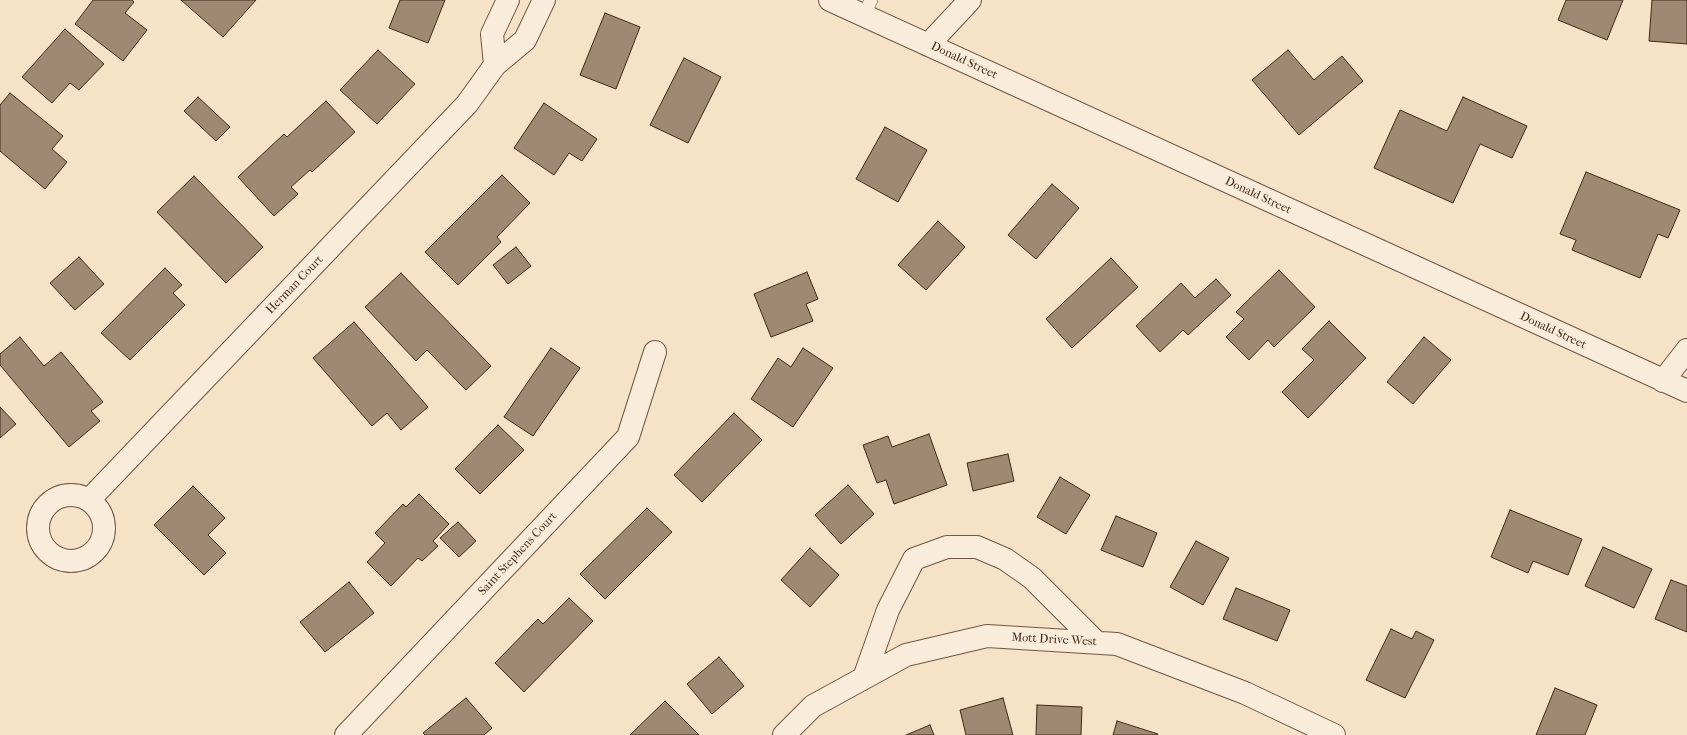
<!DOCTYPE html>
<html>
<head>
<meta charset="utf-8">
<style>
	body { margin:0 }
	canvas { display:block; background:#f6e2c6 }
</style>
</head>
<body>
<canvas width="1687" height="735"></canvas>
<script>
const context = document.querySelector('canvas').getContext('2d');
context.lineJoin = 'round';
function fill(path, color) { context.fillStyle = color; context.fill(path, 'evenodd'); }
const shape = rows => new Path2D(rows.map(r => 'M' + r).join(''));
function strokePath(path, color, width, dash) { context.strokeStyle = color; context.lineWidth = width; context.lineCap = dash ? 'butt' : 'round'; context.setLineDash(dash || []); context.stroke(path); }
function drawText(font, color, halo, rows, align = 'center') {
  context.font = font + ' "IM FELL French Canon",serif'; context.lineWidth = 3; context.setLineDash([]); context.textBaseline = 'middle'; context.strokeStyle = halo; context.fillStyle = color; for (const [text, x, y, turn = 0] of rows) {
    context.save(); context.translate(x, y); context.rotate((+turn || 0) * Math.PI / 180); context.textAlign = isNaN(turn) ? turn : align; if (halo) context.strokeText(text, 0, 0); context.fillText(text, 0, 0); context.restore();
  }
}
const building = shape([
	[93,0,132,0,134,2,125,13,147,30,123,61,75,24,93,0],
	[181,0,256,0,223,37,181,0],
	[400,0,445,0,428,43,389,28,400,0],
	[1566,0,1623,0,1607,40,1558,20,1566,0],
	[1652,0,1687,0,1687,44,1649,41,1652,0],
	[605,13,640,27,616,89,580,75,605,13],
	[65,29,104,64,79,90,70,83,52,103,22,77,65,29],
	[378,50,415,84,377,124,340,90,378,50],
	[1288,50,1314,80,1342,56,1363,81,1299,135,1252,80,1288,50],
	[684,58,721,77,688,143,650,125,684,58],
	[10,93,63,136,52,149,67,162,45,189,0,151,0,105,10,93],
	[198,97,230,127,216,141,184,111,198,97],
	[1463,97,1527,126,1512,158,1480,144,1453,203,1374,168,1400,110,1447,131,1463,97],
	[326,101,355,132,312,172,310,170,291,187,298,194,274,216,238,177,284,134,287,137,326,101],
	[544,103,597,139,582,161,569,153,554,175,514,148,544,103],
	[885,127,927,150,898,202,856,179,885,127],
	[1586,172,1680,210,1668,238,1658,234,1640,278,1572,250,1576,240,1560,234,1586,172],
	[502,175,530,203,497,237,501,242,458,285,425,252,502,175],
	[194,176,263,247,226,283,157,212,194,176],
	[1052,184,1079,208,1036,259,1008,235,1052,184],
	[938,221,965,247,926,290,898,265,938,221],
	[516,247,531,266,508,284,493,265,516,247],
	[79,257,104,284,75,310,50,283,79,257],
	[1111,258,1138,287,1072,348,1046,319,1111,258],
	[165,268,182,285,173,293,185,305,130,360,101,333,165,268],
	[1279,270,1315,307,1274,347,1268,340,1249,360,1226,337,1244,319,1236,312,1279,270],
	[807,272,818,299,806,304,813,321,771,337,754,294,807,272],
	[401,273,491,366,466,390,427,350,416,361,365,307,401,273],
	[1216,279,1231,295,1188,335,1183,330,1160,352,1136,326,1181,283,1195,298,1216,279],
	[1329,321,1366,358,1308,418,1282,392,1314,360,1302,349,1329,321],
	[354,322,428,407,401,430,387,413,372,426,313,358,354,322],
	[20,337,44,366,61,352,103,402,91,411,100,421,69,447,0,365,0,354,20,337],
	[1424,337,1451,360,1413,404,1387,382,1424,337],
	[551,348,580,368,533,436,504,417,551,348],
	[803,348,833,368,793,427,751,399,778,358,791,367,803,348],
	[0,407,16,424,0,438,0,407],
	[734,413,762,440,702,502,674,475,734,413],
	[498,425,524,450,480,494,455,469,498,425],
	[929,434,947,485,894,504,886,480,877,483,863,445,888,436,892,447,929,434],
	[1008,454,1014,481,973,491,967,463,1008,454],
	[1060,477,1090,495,1066,534,1037,517,1060,477],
	[848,485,874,514,841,544,815,515,848,485],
	[193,486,225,518,208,535,226,553,204,575,154,525,193,486],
	[419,494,449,524,433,541,438,546,422,561,418,558,391,586,367,562,385,543,375,533,403,504,406,507,419,494],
	[647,508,672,532,605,599,580,574,647,508],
	[1510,510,1582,539,1568,575,1533,561,1528,573,1491,557,1510,510],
	[1116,516,1157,533,1143,567,1101,550,1116,516],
	[458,522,476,541,459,557,440,538,458,522],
	[1196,541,1229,558,1203,605,1170,587,1196,541],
	[1603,547,1652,569,1634,608,1585,586,1603,547],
	[810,548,839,575,810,607,781,580,810,548],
	[1671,580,1687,586,1687,632,1655,619,1671,580],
	[349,582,374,613,325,652,300,622,349,582],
	[1236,588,1290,610,1277,641,1223,619,1236,588],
	[569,598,593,621,524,692,495,663,538,619,543,624,569,598],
	[1391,629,1412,639,1416,631,1434,640,1405,698,1366,680,1391,629],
	[719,657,744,686,712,714,687,684,719,657],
	[1555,688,1597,705,1585,735,1536,735,1555,688],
	[466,698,492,728,484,735,425,735,423,733,466,698],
	[1003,698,1013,735,966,735,960,710,1003,698],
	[665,701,699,735,630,735,665,701],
	[1037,705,1082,707,1081,735,1036,735,1037,705],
	[1117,721,1158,734,1157,735,1113,735,1117,721],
	[930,725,934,735,906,735,930,725]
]);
fill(building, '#9f8972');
strokePath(building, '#402918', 1);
const lane = shape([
	[864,16,871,0]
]);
const street = shape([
	[830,0,1687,391],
	[928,45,970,0],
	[495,65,492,34,508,0],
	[1663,381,1687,350],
	'38 528a33 33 0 1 1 66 0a33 33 0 1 1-66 0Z',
	[89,500,467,104,495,65,525,40,544,0],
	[864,678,888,610,914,559,947,547,977,547,1005,559,1032,578,1096,642],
	[346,735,628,437,655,352],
	[784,735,813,706,906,655,987,636,1117,644,1245,693,1334,735]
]);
strokePath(lane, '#6e5744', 14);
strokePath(street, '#6e5744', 24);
strokePath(lane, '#f9ecda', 13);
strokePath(street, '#f9ecda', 22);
drawText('12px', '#402918', '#f9ecda', [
	["Donald Street",964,61,25],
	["Donald Street",1258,196,25],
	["Herman Court",295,285,-46],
	["Donald Street",1553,331,25],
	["Saint Stephens Court",518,554,-47],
	["Mott Drive West",1054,640,3]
]);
</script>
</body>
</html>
